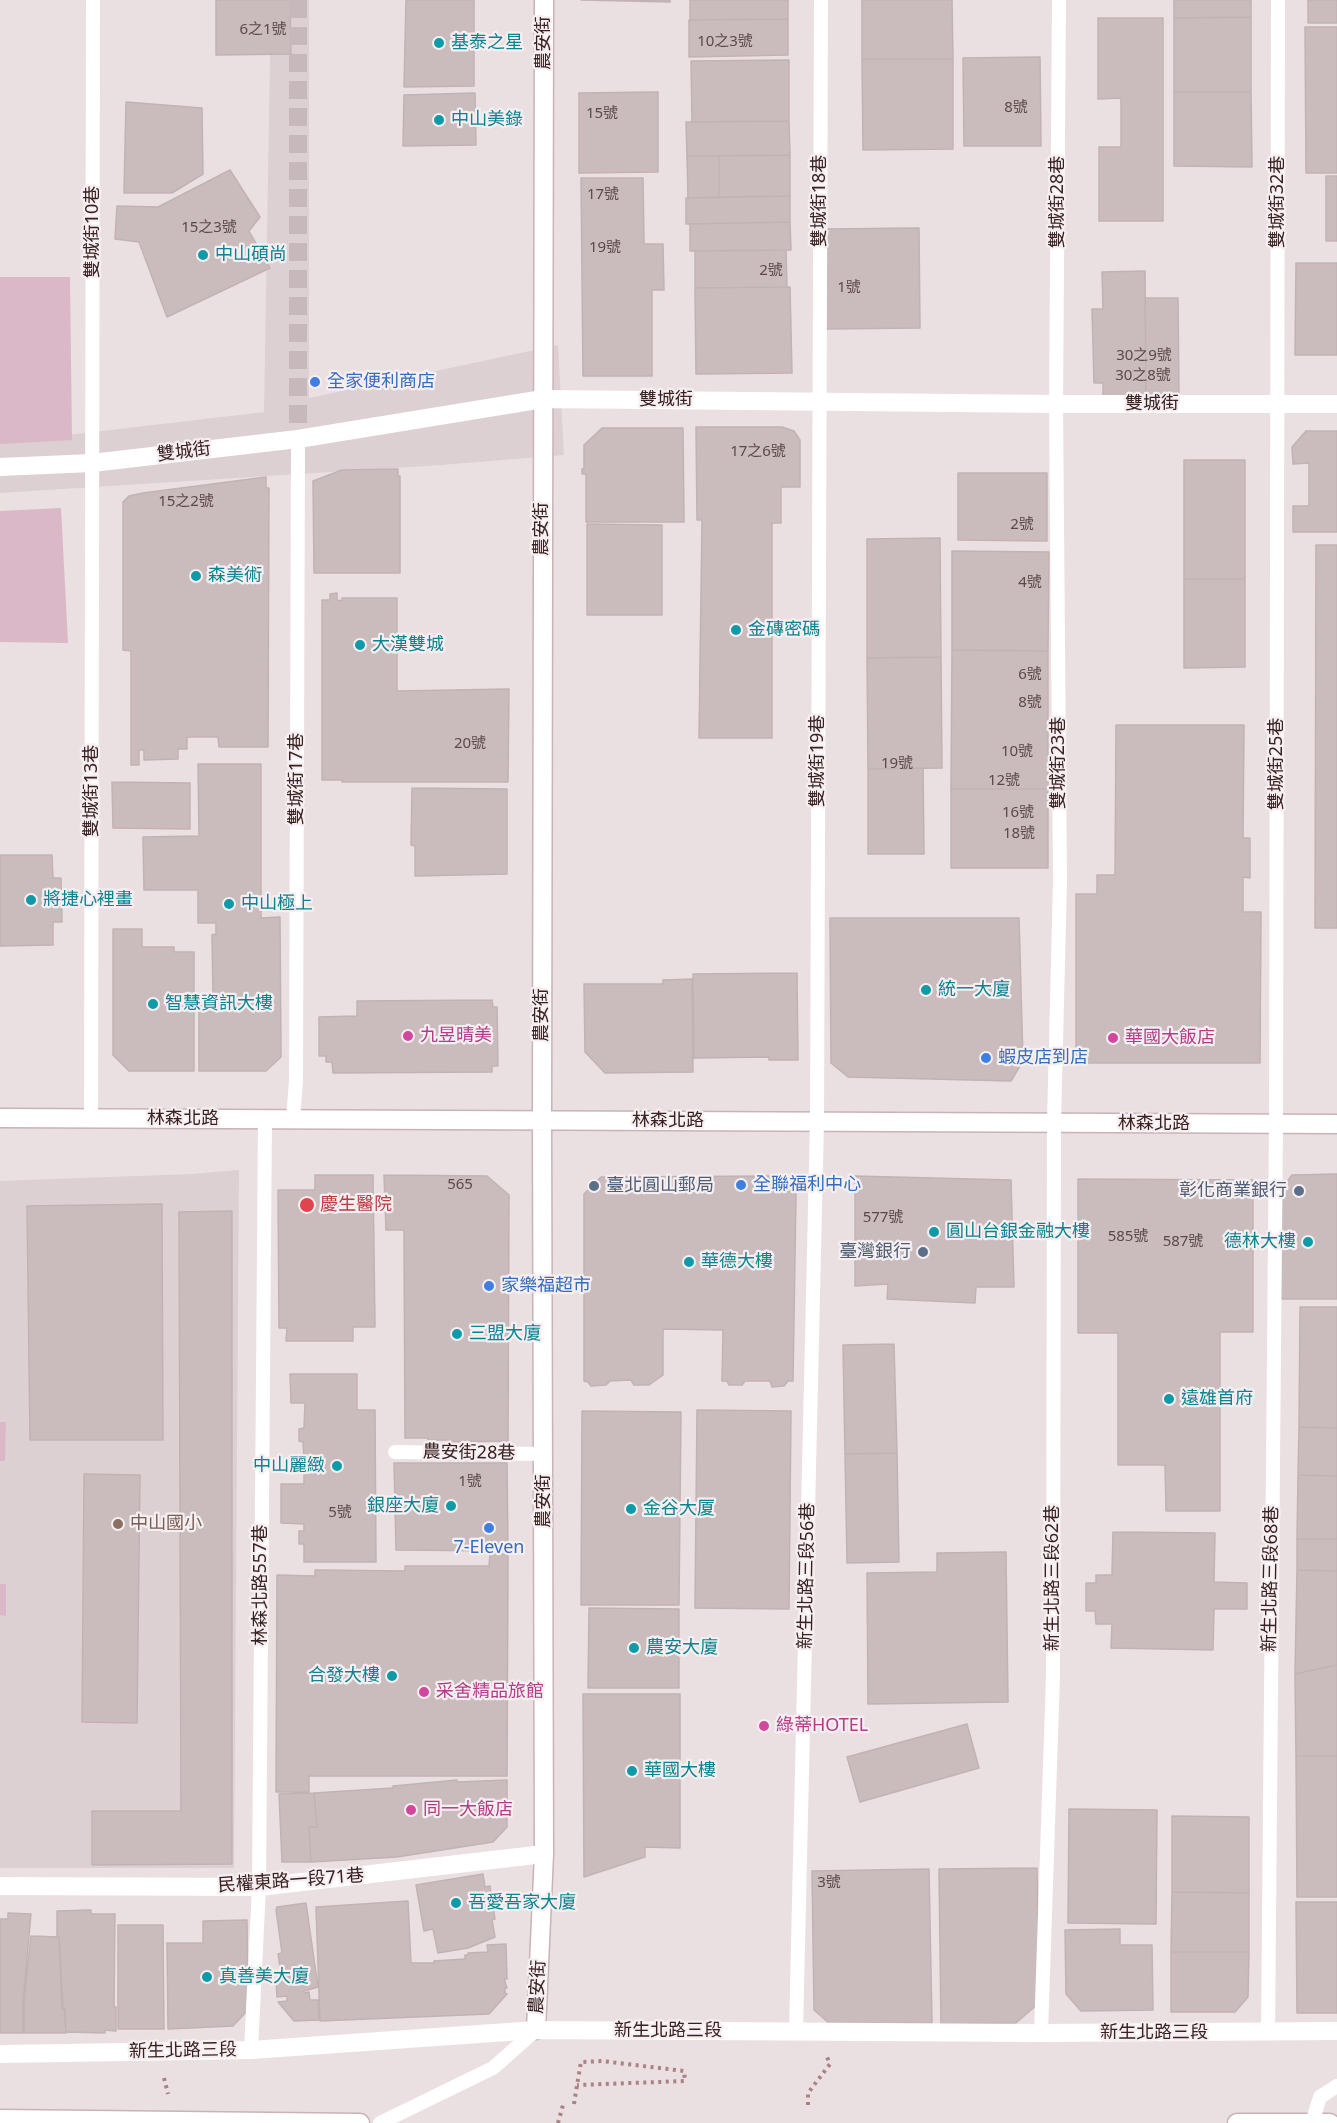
<!DOCTYPE html>
<html>
<head>
<meta charset="utf-8">
<style>
	body { margin:0 }
	canvas { display:block; background:#eadfe1 }
</style>
</head>
<body>
<canvas width="1337" height="2123"></canvas>
<script>
const context = document.querySelector('canvas').getContext('2d');
context.lineJoin = 'round';
function fill(path, color) { context.fillStyle = color; context.fill(path, 'evenodd'); }
const shape = rows => new Path2D(rows.map(r => 'M' + r).join(''));
function strokePath(path, color, width, dash) { context.strokeStyle = color; context.lineWidth = width; context.lineCap = dash ? 'butt' : 'round'; context.setLineDash(dash || []); context.stroke(path); }
function drawText(font, color, halo, rows, align = 'center') {
  context.font = font + ' "Noto Sans","Noto Sans TC",sans-serif'; context.lineWidth = 4.5; context.setLineDash([]); context.textBaseline = 'middle'; context.strokeStyle = halo; context.fillStyle = color; for (const [text, x, y, turn = 0] of rows) {
    context.save(); context.translate(x, y); context.rotate((+turn || 0) * Math.PI / 180); context.textAlign = isNaN(turn) ? turn : align; if (halo) context.strokeText(text, 0, 0); context.fillText(text, 0, 0); context.restore();
  }
}
fill(shape([
	[271,0,309,0,309,398,558,345,564,455,441,465,0,493,0,443,264,412],
	[239,1170,234,1868,0,1868,0,1181,191,1174]
]), '#ddd0d3');
fill(shape([
	[0,277,70,277,72,440,0,444],
	[61,508,68,643,0,642,0,511],
	[0,1422,6,1422,5,1461,0,1461],
	[0,1584,6,1584,6,1616,0,1615]
]), '#dab8c8');
const building = shape([
	[216,0,290,0,291,54,216,55,216,0],
	[406,0,474,0,474,86,404,87,406,0],
	[581,0,670,0,670,2,581,0],
	[690,0,788,0,788,19,690,20,690,0],
	[862,0,952,0,953,59,862,59,862,0],
	[1174,0,1251,0,1251,17,1174,18,1174,0],
	[1308,0,1337,0,1337,23,1308,23,1308,0],
	[1251,17,1251,92,1174,92,1174,18,1251,17],
	[1098,18,1163,18,1163,221,1099,221,1099,147,1121,147,1121,98,1098,99,1098,18],
	[788,19,788,55,689,57,689,20,788,19],
	[1305,27,1337,27,1337,173,1306,173,1305,27],
	[1040,57,1041,146,964,146,963,58,1040,57],
	[862,59,953,59,953,149,863,150,862,59],
	[789,60,789,121,692,122,691,61,789,60],
	[658,92,658,172,579,173,579,93,658,92],
	[1174,92,1251,92,1252,167,1174,166,1174,92],
	[475,93,476,145,403,146,404,95,475,93],
	[126,102,202,108,203,174,172,193,124,193,126,102],
	[789,121,790,155,687,156,686,122,789,121],
	[790,155,790,196,719,197,719,156,790,155],
	[687,156,719,156,719,197,688,198,687,156],
	[230,170,260,217,249,231,270,268,167,317,139,242,115,239,117,206,158,207,230,170],
	[1326,176,1337,176,1337,241,1326,241,1326,176],
	[581,178,643,178,644,244,663,244,664,290,652,290,652,376,583,376,581,178],
	[790,196,790,222,686,224,686,198,790,196],
	[790,222,791,250,690,251,690,224,790,222],
	[919,228,920,328,826,329,825,229,919,228],
	[786,250,787,287,695,288,695,251,786,250],
	[1296,263,1337,263,1337,355,1295,355,1296,263],
	[1145,271,1146,397,1103,398,1103,383,1094,383,1092,309,1103,309,1102,272,1145,271],
	[787,287,790,287,792,373,696,374,695,288,787,287],
	[1145,298,1178,298,1179,397,1146,397,1145,298],
	[696,427,782,427,794,431,800,440,800,487,781,487,781,523,772,523,772,738,699,738,702,520,697,520,696,427],
	[602,428,683,428,684,522,586,522,586,474,582,474,582,469,584,469,584,445,602,428],
	[1306,431,1337,431,1337,532,1293,532,1293,506,1309,506,1309,463,1293,464,1292,447,1306,431],
	[1184,460,1245,460,1245,579,1184,579,1184,460],
	[398,469,398,476,400,476,400,573,314,573,313,481,342,470,398,469],
	[958,473,1047,473,1047,541,958,540,958,473],
	[266,477,266,488,269,488,268,747,219,747,218,737,187,737,187,749,178,749,178,759,144,760,144,750,139,750,139,765,131,765,131,651,123,650,123,502,129,496,143,493,266,477],
	[587,524,662,525,662,615,587,615,587,524],
	[940,538,941,657,867,658,867,539,940,538],
	[1316,545,1337,545,1337,928,1315,928,1316,545],
	[952,551,1049,552,1048,651,952,650,952,551],
	[1184,579,1245,579,1245,667,1184,668,1184,579],
	[337,593,337,600,342,601,342,598,397,598,397,691,509,689,508,782,342,782,342,780,322,780,322,600,330,600,330,594,337,593],
	[952,650,1048,651,1048,789,951,789,952,650],
	[941,657,942,768,868,769,867,658,941,657],
	[1116,725,1244,725,1243,838,1250,838,1250,878,1243,877,1243,912,1261,912,1260,1063,1076,1063,1076,894,1097,894,1097,875,1115,875,1116,725],
	[198,764,261,764,261,918,280,917,281,1057,266,1071,199,1071,199,994,213,994,212,935,216,934,216,923,198,923,198,890,144,890,143,837,199,836,198,764],
	[923,768,924,854,868,854,868,769,923,768],
	[112,782,190,783,190,829,113,828,112,782],
	[412,788,507,789,507,874,415,876,415,846,411,845,412,788],
	[951,789,1048,789,1048,868,951,868,951,789],
	[0,855,52,855,53,878,61,878,62,922,53,922,53,945,0,946,0,855],
	[830,918,1019,918,1023,1061,1011,1081,848,1077,831,1063,830,918],
	[113,929,142,929,142,947,174,947,174,952,194,952,194,1071,129,1071,113,1055,113,929],
	[797,973,798,1060,769,1060,769,1057,694,1058,693,974,797,973],
	[692,979,693,1072,605,1073,585,1052,584,984,663,984,663,980,692,979],
	[492,1000,493,1007,497,1007,498,1066,492,1066,492,1072,333,1073,332,1062,326,1062,326,1056,319,1056,319,1017,357,1016,357,1001,492,1000],
	[1337,1174,1337,1299,1282,1299,1277,1293,1279,1192,1292,1175,1337,1174],
	[315,1175,373,1175,375,1327,353,1327,353,1341,286,1341,287,1328,279,1328,278,1190,315,1190,315,1175],
	[384,1175,487,1176,509,1195,508,1441,449,1442,448,1440,428,1440,428,1438,405,1438,404,1230,386,1230,384,1175],
	[779,1176,796,1194,793,1381,788,1381,784,1386,772,1387,770,1381,745,1381,742,1385,729,1385,727,1381,722,1381,723,1330,663,1329,663,1375,649,1385,634,1385,631,1380,610,1381,606,1385,591,1386,588,1382,584,1381,584,1194,601,1177,779,1176],
	[855,1176,1011,1180,1014,1287,976,1287,975,1303,887,1299,888,1284,855,1286,855,1176],
	[1078,1179,1253,1180,1253,1332,1220,1332,1220,1511,1166,1511,1165,1465,1118,1465,1118,1333,1078,1333,1078,1179],
	[162,1204,163,1440,30,1440,27,1206,162,1204],
	[232,1211,232,1864,92,1865,92,1811,181,1811,179,1212,232,1211],
	[1300,1307,1337,1307,1337,1428,1299,1427,1300,1307],
	[894,1344,897,1453,845,1454,843,1345,894,1344],
	[290,1374,357,1374,357,1410,375,1410,376,1562,304,1562,304,1544,299,1544,299,1531,304,1531,304,1524,281,1523,281,1484,304,1484,304,1472,299,1472,299,1459,304,1459,303,1442,299,1441,299,1429,304,1428,305,1403,291,1403,290,1374],
	[697,1410,791,1411,789,1609,695,1608,697,1410],
	[582,1411,681,1412,679,1605,581,1605,582,1411],
	[1299,1427,1337,1428,1337,1476,1298,1475,1299,1427],
	[897,1453,899,1562,847,1563,845,1454,897,1453],
	[394,1463,507,1463,508,1551,396,1550,394,1463],
	[84,1474,140,1475,137,1723,82,1722,84,1474],
	[1298,1475,1337,1476,1337,1539,1297,1539,1298,1475],
	[1113,1532,1215,1533,1214,1582,1247,1583,1247,1609,1214,1609,1213,1650,1111,1648,1112,1624,1096,1624,1095,1611,1086,1611,1086,1583,1096,1583,1096,1575,1112,1575,1113,1532],
	[1297,1539,1337,1539,1337,1571,1297,1570,1297,1539],
	[1006,1552,1008,1702,868,1704,867,1573,937,1572,937,1553,1006,1552],
	[490,1554,508,1554,507,1776,309,1776,309,1792,276,1792,277,1575,315,1576,315,1570,405,1571,405,1566,489,1566,490,1554],
	[1297,1570,1337,1571,1337,1665,1295,1674,1297,1570],
	[589,1608,679,1609,679,1688,588,1688,589,1608],
	[1337,1665,1337,1756,1296,1756,1295,1674,1337,1665],
	[583,1694,680,1694,680,1848,645,1847,645,1857,584,1877,583,1694],
	[967,1724,979,1768,860,1802,847,1757,967,1724],
	[1296,1756,1337,1756,1337,1897,1297,1897,1296,1756],
	[457,1780,457,1782,507,1780,507,1827,493,1842,397,1857,311,1862,309,1827,317,1827,314,1793,393,1788,393,1786,457,1780],
	[314,1793,317,1827,309,1827,311,1862,282,1862,279,1794,314,1793],
	[1069,1809,1157,1810,1156,1924,1068,1923,1069,1809],
	[1172,1816,1249,1817,1249,1893,1172,1892,1172,1816],
	[1037,1868,1039,2003,1016,2023,941,2024,939,1869,1037,1868],
	[929,1869,932,2023,830,2024,814,2010,812,1871,929,1869],
	[483,1874,485,1887,490,1886,495,1919,492,1920,495,1937,468,1948,438,1953,433,1929,424,1931,416,1885,483,1874],
	[1172,1892,1249,1893,1249,1952,1171,1952,1172,1892],
	[408,1901,411,1963,434,1963,434,1961,465,1959,465,1955,468,1955,468,1953,488,1952,487,1945,506,1944,507,1979,504,1979,507,1988,505,1988,505,1993,507,1994,489,2014,320,2021,316,1907,408,1901],
	[1296,1902,1337,1902,1337,2013,1297,2013,1296,1902],
	[306,1903,318,1987,304,1991,304,1993,309,1992,310,2000,318,2000,319,2020,294,2021,278,2002,287,2001,287,1996,277,1997,276,1982,282,1981,278,1954,282,1953,276,1910,277,1907,306,1903],
	[91,1910,91,1914,115,1914,114,2007,116,2007,116,2031,105,2030,105,2033,66,2032,65,2008,63,2008,59,1936,57,1936,57,1911,91,1910],
	[8,1913,31,1914,23,2001,23,2033,0,2033,0,1919,8,1919,8,1913],
	[247,1920,248,2010,233,2026,168,2029,167,1943,203,1943,203,1921,247,1920],
	[118,1925,163,1925,164,2029,118,2029,118,1925],
	[1120,1929,1120,1945,1152,1945,1153,2010,1081,2011,1066,1994,1065,1930,1120,1929],
	[31,1936,59,1937,62,2009,64,2009,66,2033,24,2033,24,2001,31,1936],
	[1171,1952,1249,1952,1248,1997,1235,2012,1171,2012,1171,1952]
]);
fill(building, '#cabcbd');
strokePath(building, '#c3b2b4', 1.5);
strokePath(shape([
	[298,0,298,439]
]), '#c7b9bb', 18, [18, 9]);
const secondary = shape([
	[0,1118,1337,1124],
	[536,2030,544,1854,542,1120,544,0],
	[0,2119,360,2123],
	[1237,2123,1330,2123]
]);
strokePath(secondary, '#c9b3b5', 21);
strokePath(shape([
	[164,2078,168,2094],
	[574,2104,577,2085,581,2062,602,2061,684,2071,685,2081,577,2085],
	[808,2105,808,2093,830,2064,827,2057],
	[558,2123,563,2105]
]), '#ac8183', 4, [3, 4.5]);
strokePath(shape([
	[91,1118,93,0],
	[293,1119,296,1081,298,439],
	[395,1452,544,1454],
	[796,2031,817,1122,821,0],
	[1041,2033,1053,1675,1054,1123,1060,881,1056,404,1059,0],
	[1268,2033,1276,1124,1278,0],
	[251,2050,259,1887,265,1119],
	[380,2123,493,2068,536,2030],
	[1312,2123,1320,2097,1337,2086]
]), '#fff', 14);
strokePath(shape([
	[0,467,92,463,298,439,543,399,1056,404,1337,404],
	[0,1886,259,1887,544,1854],
	[0,2054,251,2050,536,2030,1041,2033,1337,2031]
]), '#fff', 18);
strokePath(secondary, '#fff', 18);
for (const [x, y, r, color] of [
	[439,43,6,"#0f9aa8"],
	[439,120,6,"#0f9aa8"],
	[203,255,6,"#0f9aa8"],
	[315,382,6,"#3f7fe0"],
	[196,576,6,"#0f9aa8"],
	[736,630,6,"#0f9aa8"],
	[360,645,6,"#0f9aa8"],
	[31,900,6,"#0f9aa8"],
	[229,904,6,"#0f9aa8"],
	[926,990,6,"#0f9aa8"],
	[153,1004,6,"#0f9aa8"],
	[408,1036,6,"#d1479c"],
	[1113,1038,6,"#d1479c"],
	[986,1058,6,"#3f7fe0"],
	[741,1185,6,"#3f7fe0"],
	[594,1186,6,"#5c6f8a"],
	[1299,1191,6,"#5c6f8a"],
	[307,1205,8,"#e0444e"],
	[934,1232,6,"#0f9aa8"],
	[1308,1242,6,"#0f9aa8"],
	[923,1252,6,"#5c6f8a"],
	[689,1262,6,"#0f9aa8"],
	[489,1286,6,"#3f7fe0"],
	[457,1334,6,"#0f9aa8"],
	[1169,1399,6,"#0f9aa8"],
	[337,1466,6,"#0f9aa8"],
	[451,1506,6,"#0f9aa8"],
	[631,1509,6,"#0f9aa8"],
	[118,1524,6,"#8d6e63"],
	[489,1528,6,"#3f7fe0"],
	[634,1648,6,"#0f9aa8"],
	[392,1676,6,"#0f9aa8"],
	[424,1692,6,"#d1479c"],
	[764,1726,6,"#d1479c"],
	[632,1771,6,"#0f9aa8"],
	[411,1810,6,"#d1479c"],
	[456,1903,6,"#0f9aa8"],
	[207,1977,6,"#0f9aa8"]
]) { const dot = new Path2D(); dot.arc(x, y, r, 0, 2 * Math.PI); context.fillStyle = color; context.fill(dot); strokePath(dot, '#f6eff1', 2); }
drawText('15px', '#5d4848', null, [
	["6之1號",263,30],
	["10之3號",725,42],
	["8號",1016,108],
	["15號",602,114],
	["17號",603,195],
	["15之3號",209,228],
	["19號",605,248],
	["2號",771,271],
	["1號",849,288],
	["30之9號",1144,356],
	["30之8號",1143,376],
	["17之6號",758,452],
	["15之2號",186,502],
	["2號",1022,525],
	["4號",1030,583],
	["6號",1030,675],
	["8號",1030,703],
	["20號",470,744],
	["10號",1017,752],
	["19號",897,764],
	["12號",1004,781],
	["16號",1018,813],
	["18號",1019,834],
	["565",460,1185],
	["577號",883,1218],
	["585號",1128,1237],
	["587號",1183,1242],
	["1號",470,1482],
	["5號",340,1513],
	["3號",829,1883]
]);
drawText('18px', '#0d838f', '#f6eff1', [
	["基泰之星",451,43],
	["中山美錄",451,120],
	["中山碩尚",215,255],
	["森美術",208,576],
	["金磚密碼",748,630],
	["大漢雙城",372,645],
	["將捷心裡畫",43,900],
	["中山極上",241,904],
	["統一大廈",938,990],
	["智慧資訊大樓",165,1004],
	["圓山台銀金融大樓",946,1232],
	["德林大樓",1296,1242,"right"],
	["華德大樓",701,1262],
	["三盟大廈",469,1334],
	["遠雄首府",1181,1399],
	["中山麗緻",325,1466,"right"],
	["銀座大廈",439,1506,"right"],
	["金谷大厦",643,1509],
	["農安大廈",646,1648],
	["合發大樓",380,1676,"right"],
	["華國大樓",644,1771],
	["吾愛吾家大廈",468,1903],
	["真善美大廈",219,1977]
], 'left');
drawText('18px', '#392121', '#f6eff1', [
	["農安街",544,43,-90],
	["雙城街18巷",820,201,-90],
	["雙城街28巷",1058,202,-90],
	["雙城街32巷",1278,202,-90],
	["雙城街10巷",93,232,-90],
	["雙城街",666,400],
	["雙城街",1152,404],
	["雙城街",184,452,-7],
	["農安街",542,529,-90],
	["雙城街19巷",818,761,-90],
	["雙城街23巷",1059,763,-90],
	["雙城街25巷",1277,764,-90],
	["雙城街17巷",297,779,-90],
	["雙城街13巷",92,791,-90],
	["農安街",542,1015,-90],
	["林森北路",183,1119],
	["林森北路",668,1121],
	["林森北路",1154,1124],
	["農安街28巷",469,1453,1],
	["農安街",544,1501,-90],
	["新生北路三段56巷",807,1576,-89],
	["新生北路三段62巷",1053,1578,-90],
	["新生北路三段68巷",1271,1579,-89],
	["林森北路557巷",261,1585,-90],
	["民權東路一段71巷",291,1881,-4],
	["農安街",538,1987,-87],
	["新生北路三段",668,2031],
	["新生北路三段",1154,2033],
	["新生北路三段",183,2051,-1]
]);
drawText('18px', '#366cbe', '#f6eff1', [
	["全家便利商店",327,382],
	["蝦皮店到店",998,1058],
	["全聯福利中心",753,1185],
	["家樂福超市",501,1286],
	["7-Eleven",489,1548,"center"]
], 'left');
drawText('18px', '#b23c85', '#f6eff1', [
	["九昱晴美",420,1036],
	["華國大飯店",1125,1038],
	["采舍精品旅館",436,1692],
	["綠蒂HOTEL",776,1726],
	["同一大飯店",423,1810]
], 'left');
drawText('18px', '#4e5e75', '#f6eff1', [
	["臺北圓山郵局",606,1186,"left"],
	["彰化商業銀行",1287,1191],
	["臺灣銀行",911,1252]
], 'right');
drawText('18px', '#be3a42', '#f6eff1', [
	["慶生醫院",320,1205]
], 'left');
drawText('18px', '#785e54', '#f6eff1', [
	["中山國小",130,1524]
], 'left');
</script>
</body>
</html>
